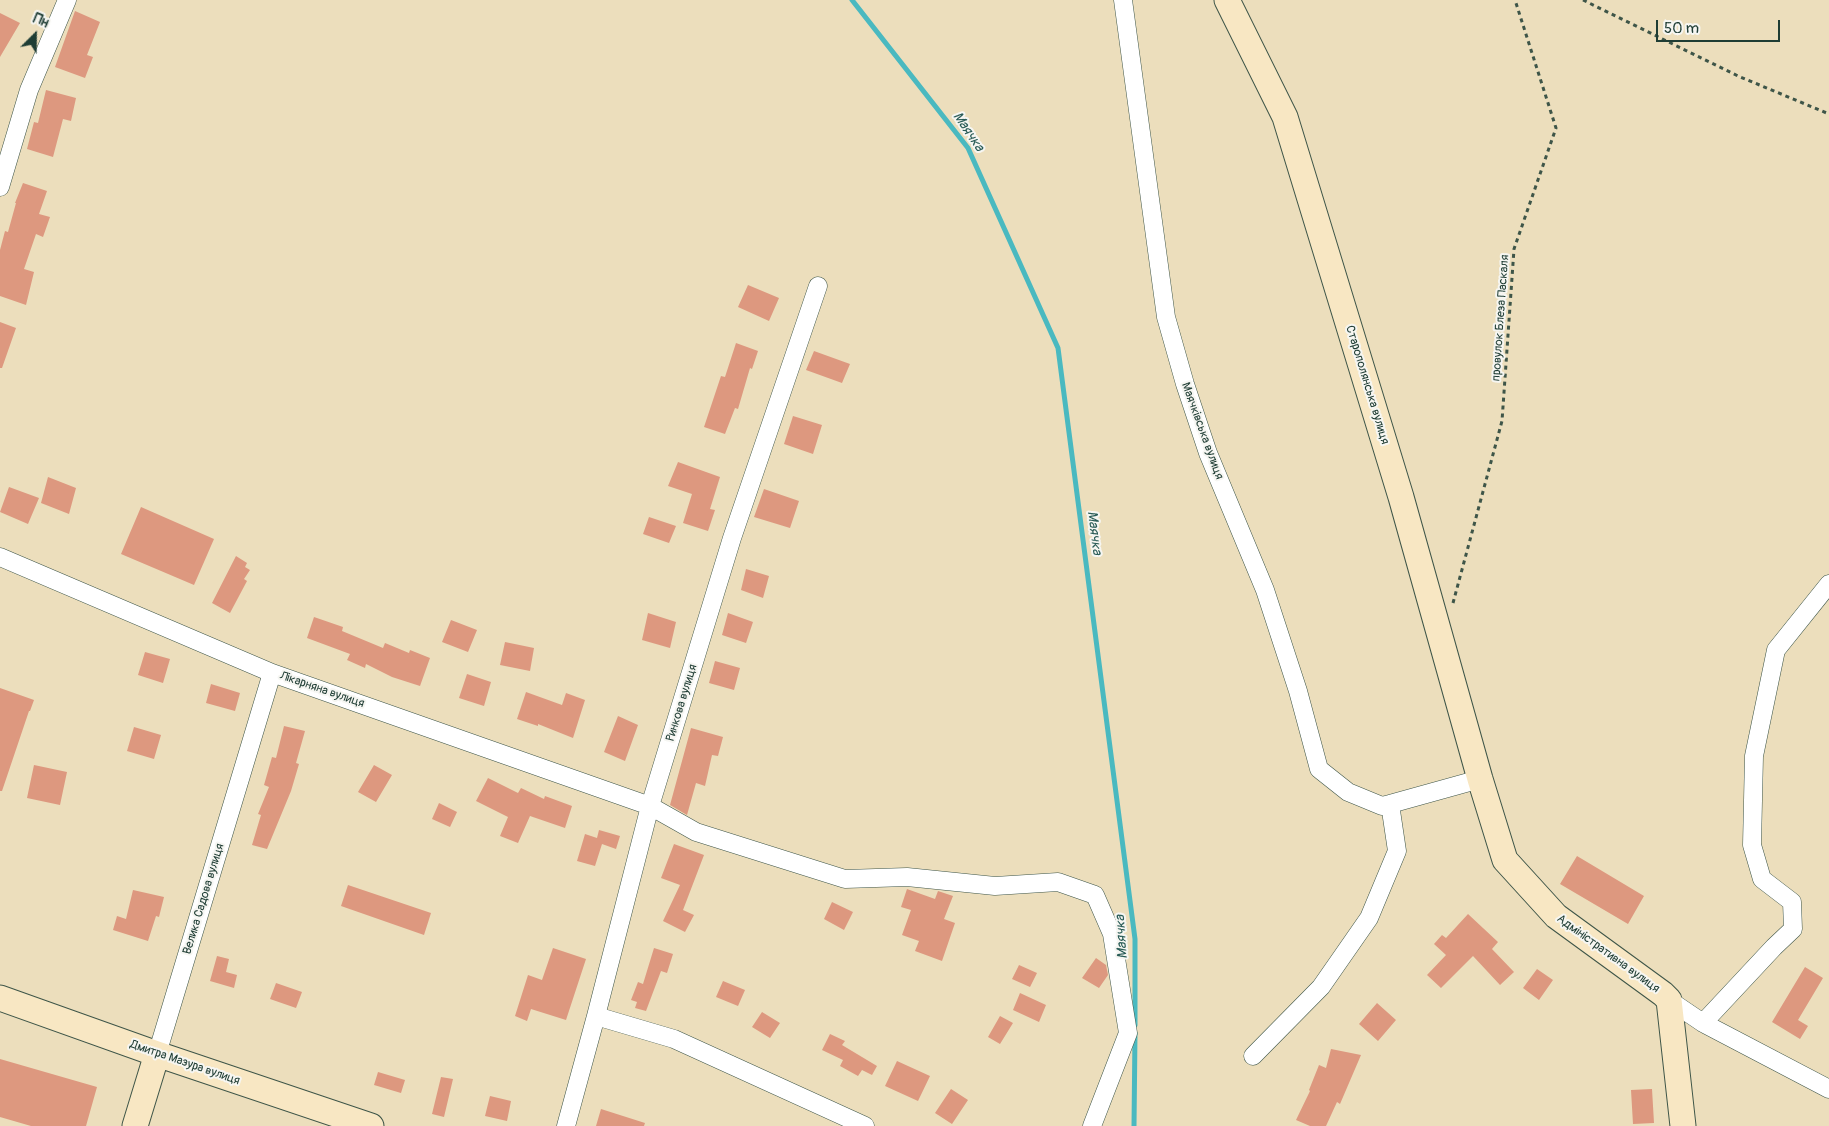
<!DOCTYPE html>
<html>
<head>
<meta charset="utf-8">
<style>
	body { margin:0 }
	#map { position:relative; width:1829px; height:1126px; overflow:hidden; background:#ecdebc; font-family:Pangolin,sans-serif }
	canvas { display:block }
	.north { position:absolute; left:10px; top:10px; width:50px; height:50px; -webkit-text-stroke:4px #f6f6f2; paint-order:stroke; rotate:23deg; font-size:14px; font-weight:700; line-height:20px; text-align:center; color:#1f3d34 }
	.north::after { content:''; display:block; margin:auto; width:18px; height:22px; background:#1f3d34; clip-path:polygon(50% 0,100% 100%,50% 72%,0 100%) }
	.scale { position:absolute; left:1656px; top:20px; width:124px; height:22px; box-sizing:border-box; border:2px solid #1f3d34; border-top:0; padding-left:6px; font-size:15px; line-height:18px; white-space:nowrap; color:#1f3d34; -webkit-text-stroke:4px #f6f6f2; paint-order:stroke }
</style>
</head>
<body>
<div id="map">
<canvas width="1829" height="1126"></canvas>
<div class="north">Пн</div>
<div class="scale">50 m</div>
</div>
<script>
const context = document.querySelector('canvas').getContext('2d');
context.lineJoin = 'round';
const shape = rows => new Path2D(rows.map(r => 'M' + r).join(''));
function strokePath(path, color, width, dash) { context.strokeStyle = color; context.lineWidth = width; context.lineCap = dash ? 'butt' : 'round'; context.setLineDash(dash || []); context.stroke(path); }
function fill(path, color) { context.fillStyle = color; context.fill(path, 'evenodd'); }
function drawText(font, color, halo, rows, align = 'center') {
  context.font = font + ' Pangolin,sans-serif'; context.lineWidth = 4; context.setLineDash([]); context.textBaseline = 'middle'; context.strokeStyle = halo; context.fillStyle = color; for (const [text, x, y, turn = 0] of rows) {
    context.save(); context.translate(x, y); context.rotate((+turn || 0) * Math.PI / 180); context.textAlign = isNaN(turn) ? turn : align; if (halo) context.strokeText(text, 0, 0); context.fillText(text, 0, 0); context.restore();
  }
}
strokePath(shape([
	[852,0,968,148,1058,348,1135,939,1135,1025],
	[1134,1126,1135,1033]
]), '#4ab9c0', 5);
fill(shape([
	[75,11,100,22,87,55,93,57,85,78,55,67],
	[0,13,20,23,0,57],
	[46,90,76,98,71,121,63,119,53,157,27,149,34,122,38,123],
	[23,183,47,191,39,214,50,217,43,237,36,234,24,269,34,272,26,305,0,296,0,250,5,231,8,232,16,203,15,203],
	[748,285,779,298,769,321,738,307],
	[0,322,16,328,2,368,0,368],
	[736,343,758,351,752,369,750,368,738,409,735,408,725,434,704,427,721,376,725,377],
	[814,351,850,364,842,383,806,370],
	[793,416,822,425,813,454,784,444],
	[678,462,720,477,710,509,715,510,708,531,683,523,692,494,668,486],
	[48,477,76,488,69,514,41,503],
	[9,487,39,498,28,524,0,512],
	[764,489,799,501,790,528,754,517],
	[141,507,214,539,194,585,121,554],
	[649,517,676,526,669,543,643,534],
	[236,556,247,563,245,567,250,570,244,579,247,581,230,613,212,603],
	[746,569,769,576,763,598,741,590],
	[648,613,676,622,670,648,642,640],
	[728,613,753,622,746,643,722,635],
	[314,617,343,627,342,631,383,648,385,643,409,653,410,650,430,658,420,686,392,677,366,664,365,668,347,660,350,654,307,638],
	[451,620,477,630,468,652,442,642],
	[505,642,534,648,530,671,500,665],
	[145,652,170,659,163,683,138,675],
	[715,661,740,668,734,690,709,683],
	[467,674,491,682,484,706,459,698],
	[211,684,240,693,235,711,206,703],
	[0,688,34,700,30,711,29,711,2,791,0,791],
	[526,692,562,705,566,693,585,700,573,738,538,724,538,726,517,719],
	[618,716,638,725,625,761,604,752],
	[284,726,305,731,296,763,299,764,291,791,267,849,252,845,261,815,258,814,269,787,264,785,272,757,276,758],
	[134,727,161,735,154,759,127,751],
	[691,728,723,737,718,756,712,755,705,786,696,783,687,815,670,805],
	[34,765,67,772,60,805,27,798],
	[374,765,392,775,376,802,358,792],
	[488,778,518,793,521,788,544,799,545,796,572,806,565,828,530,816,518,843,500,836,508,817,476,801],
	[439,803,457,812,450,827,432,819],
	[599,830,620,836,616,849,602,844,595,866,577,861,585,834,597,838],
	[674,844,704,855,683,910,694,915,685,932,663,921,680,885,661,878],
	[1577,856,1644,896,1628,924,1560,884],
	[348,885,431,913,424,935,341,906],
	[907,889,935,899,938,891,953,896,944,919,955,923,942,961,915,951,919,941,902,935,911,910,901,907],
	[133,890,164,897,159,917,156,916,148,941,113,930,117,916,126,919],
	[832,902,853,912,844,930,824,919],
	[1468,914,1498,942,1492,949,1514,972,1500,985,1473,956,1441,988,1427,975,1446,955,1434,944,1442,935,1446,938],
	[553,948,586,959,566,1020,531,1009,527,1021,515,1016,528,975,542,980],
	[654,948,673,954,667,973,661,971,646,1011,635,1008,637,1002,631,1000,638,982,643,984],
	[217,956,229,959,226,972,237,975,234,988,210,981],
	[1096,958,1106,965,1108,975,1099,988,1082,978],
	[1019,965,1037,973,1030,987,1012,979],
	[1805,967,1823,978,1798,1020,1808,1026,1800,1039,1772,1022],
	[1537,969,1553,980,1539,1000,1523,988],
	[723,981,745,990,738,1006,716,997],
	[276,983,302,992,296,1008,270,999],
	[1020,993,1046,1005,1039,1022,1013,1010],
	[1377,1003,1396,1020,1378,1041,1359,1024],
	[762,1012,780,1023,770,1038,752,1027],
	[1000,1016,1013,1023,1000,1044,988,1037],
	[830,1034,845,1041,842,1045,877,1066,872,1075,862,1070,858,1076,840,1066,843,1060,822,1050],
	[1331,1049,1361,1055,1340,1104,1337,1102,1326,1126,1310,1126,1296,1120,1310,1091,1309,1090,1319,1065,1326,1068],
	[0,1059,97,1087,86,1126,31,1126,0,1117],
	[897,1061,930,1076,918,1101,885,1086],
	[378,1072,405,1080,401,1093,374,1085],
	[441,1077,453,1079,444,1117,432,1114],
	[951,1089,968,1100,952,1124,935,1113],
	[1652,1089,1654,1123,1633,1124,1631,1090],
	[490,1096,511,1101,507,1121,485,1116],
	[601,1109,645,1123,644,1126,596,1126]
]), '#dd987f');
const street = shape([
	[1123,0,1166,317,1185,384,1208,453,1265,590,1298,691,1319,769,1348,792,1382,806,1390,804],
	[0,187,29,90,67,0],
	[0,557,272,673,650,806,696,832,845,879,907,877,995,886,1058,882,1095,895,1112,934,1128,1033,1092,1126],
	[1669,1000,1703,1023,1829,1089],
	[596,1016,674,1039,865,1126],
	[1703,1023,1774,947,1793,929,1792,902,1762,879,1752,845,1754,756,1776,650,1829,584],
	[157,1054,272,673],
	[1253,1056,1321,987,1369,918,1397,851,1390,804,1480,779],
	[566,1126,596,1016,650,806,732,538,818,286]
]);
const secondary = shape([
	[1227,0,1285,117,1401,497,1480,779,1505,860,1556,916,1663,994,1669,1000,1683,1126],
	[0,998,157,1054,371,1126],
	[135,1126,157,1054]
]);
strokePath(street, '#3e5548', 19);
strokePath(secondary, '#3e5548', 27);
strokePath(shape([
	[1583,0,1738,76,1829,114],
	[1453,603,1502,421,1514,249,1556,128,1515,0]
]), '#3e5548', 3, [4, 4]);
strokePath(street, '#fff', 18);
strokePath(secondary, '#f8e7c3', 25);
drawText('12px', '#1f3d34', '#f6f6f2', [
	["провулок Блеза Паскаля",1501,318,-86],
	["Старополянська вулиця",1367,385,73],
	["Маячківська вулиця",1202,431,70],
	["Лікарняна вулиця",322,690,19],
	["Ринкова вулиця",682,703,-73],
	["Велика Садова вулиця",204,899,-73],
	["Адміністративна вулиця",1608,954,36],
	["Дмитра Мазура вулиця",185,1063,19]
]);
drawText('italic 14px', '#2a5c57', '#f6f6f2', [
	["Маячка",968,132,56],
	["Маячка",1094,533,83],
	["Маячка",1122,937,-94]
]);
</script>
</body>
</html>
